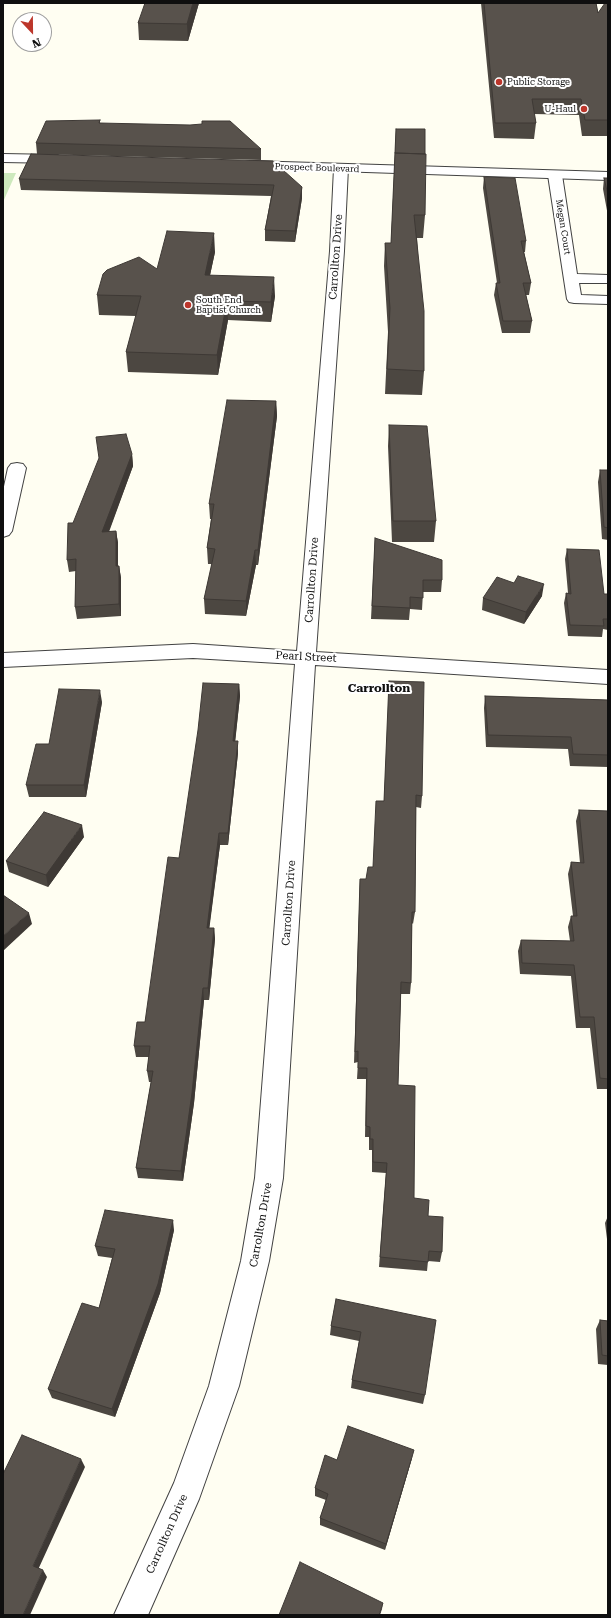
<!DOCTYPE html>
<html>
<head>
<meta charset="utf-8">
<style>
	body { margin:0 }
	#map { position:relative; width:611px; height:1618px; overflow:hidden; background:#fffef2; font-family:"Roboto Serif",serif }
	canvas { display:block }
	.frame { position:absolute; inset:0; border:4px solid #0f0f0f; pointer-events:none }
	.north { position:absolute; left:12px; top:12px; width:40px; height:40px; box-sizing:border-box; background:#fff; border:1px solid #9f9f9f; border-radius:50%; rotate:158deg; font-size:11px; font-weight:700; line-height:16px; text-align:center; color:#0f0f0f }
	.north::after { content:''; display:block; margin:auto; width:14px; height:18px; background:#bc362b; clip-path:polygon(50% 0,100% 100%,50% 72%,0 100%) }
</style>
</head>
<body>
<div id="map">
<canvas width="611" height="1618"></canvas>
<div class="frame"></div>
<div class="north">N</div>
</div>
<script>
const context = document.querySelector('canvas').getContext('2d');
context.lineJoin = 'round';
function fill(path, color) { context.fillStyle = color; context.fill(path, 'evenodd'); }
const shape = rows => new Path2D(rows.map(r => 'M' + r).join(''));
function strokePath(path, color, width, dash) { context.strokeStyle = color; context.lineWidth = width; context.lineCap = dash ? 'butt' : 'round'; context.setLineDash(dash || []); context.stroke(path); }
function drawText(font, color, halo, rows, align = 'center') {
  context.font = font + ' "Roboto Serif",serif'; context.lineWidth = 4; context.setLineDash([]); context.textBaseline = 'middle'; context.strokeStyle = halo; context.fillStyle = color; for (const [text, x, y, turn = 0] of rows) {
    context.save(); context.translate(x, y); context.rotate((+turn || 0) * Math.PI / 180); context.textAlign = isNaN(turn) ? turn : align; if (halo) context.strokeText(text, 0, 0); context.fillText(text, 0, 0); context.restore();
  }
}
fill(shape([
	[3,173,16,173,3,202]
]), '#cde9bc');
const minor = shape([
	[341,164,348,168,344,251,316,652,608,670,608,684,315,665,283,1178,269,1261,239,1386,199,1499,148,1615,114,1615,174,1483,209,1386,241,1261,255,1178,295,664,193,658,3,667,3,653,193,644,297,651,330,251,334,168,341,164],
	[555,171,560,172,562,175,577,274,608,275,608,283,579,283,581,295,608,296,608,304,574,303,569,302,567,299,548,175,550,172,555,171],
	[17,463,23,464,26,468,12,531,9,535,3,537,3,491,8,468,11,464,17,463]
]);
const tertiary = shape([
	[3,154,58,155,64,159,58,163,3,162,3,154],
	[250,161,608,172,608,180,245,168,243,165,245,162,250,161]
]);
strokePath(minor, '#424242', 2);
strokePath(tertiary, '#424242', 2);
fill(minor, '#fff');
fill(tertiary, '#fff');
fill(shape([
	[199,3,188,41,139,40,138,23],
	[481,3,596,3,598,13,608,3,608,136,582,136,579,115,534,114,536,123,534,139,494,138],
	[100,120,100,123,261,149,261,160,37,154,36,143],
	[396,129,425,215,423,238,417,238,424,371,422,395,385,394,388,332,384,266,385,243,391,243],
	[31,154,302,187,302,198,295,242,265,241,265,230,271,196,21,190,19,179],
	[484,177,526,241,525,252,524,252,531,283,529,295,526,295,532,321,530,333,502,333,494,295,496,283,497,283,483,188],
	[604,178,608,178,608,216,603,189],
	[215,252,210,275,275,296,271,322,228,320,218,375,128,372,126,352,136,316,99,315,97,295,157,269],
	[276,401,277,416,258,565,256,565,246,616,205,614,204,599,212,564,208,564,207,548,211,519,210,519,209,504],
	[389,425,436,521,434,542,392,542,388,446],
	[132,454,133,466,109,532,116,531,118,543,118,566,119,566,121,578,121,616,77,619,75,607,76,571,69,572,67,560,73,523],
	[600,470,608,470,608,540,602,539,598,482],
	[375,538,442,580,441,592,423,592,422,610,410,609,409,620,371,619],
	[567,549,604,594,608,594,608,630,603,629,602,637,568,636,564,603,566,593,568,593,565,559],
	[542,596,524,624,482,610,483,598],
	[239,684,240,696,235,741,238,753,228,845,220,845,209,928,214,928,215,939,209,1000,204,1000,194,1103,183,1181,138,1178,136,1168,151,1082,149,1082,147,1071,149,1057,136,1057,134,1046,145,1022,179,858],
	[389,693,422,796,421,808,416,807,415,912,413,924,412,923,411,983,410,994,401,994,398,1085,414,1198,428,1216,442,1252,440,1262,428,1261,427,1271,379,1267,386,1173,372,1172,372,1150,369,1150,369,1137,365,1137,366,1079,357,1079,358,1062,354,1063,360,879,366,879,373,867,384,801],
	[485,696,608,700,608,767,570,766,568,749,486,747,484,708],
	[102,702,86,797,29,797,26,785,49,744],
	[579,810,608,811,608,1100,607,1089,597,1089,590,1028,576,1028,571,976,520,974,518,951,521,940,570,941,568,927,571,916,573,916,568,874,571,862,580,863,576,821],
	[84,837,48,887,9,872,6,861],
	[608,1216,608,1247,605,1223],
	[174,1230,160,1293,115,1417,52,1398,48,1389,99,1308,112,1258,98,1256,95,1246],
	[336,1299,425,1395,423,1404,351,1388,352,1380,359,1341,330,1335,331,1326],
	[600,1320,608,1321,608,1365,598,1364,596,1329],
	[412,1458,385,1550,320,1525,320,1518,326,1500,315,1496,315,1488,337,1460]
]), '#4c4741');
fill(shape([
	[193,3,199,3,188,41,187,24],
	[302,187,302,198,295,242,295,231],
	[214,233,215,252,206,294,205,275],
	[274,277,275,296,271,322,271,302],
	[227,301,228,320,218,375,217,355],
	[276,401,277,416,258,565,258,550],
	[132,454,133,466,104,544,102,532],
	[116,531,118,543,118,579,116,566],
	[255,550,256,565,246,616,246,601],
	[119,566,121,578,121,616,119,604],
	[544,584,542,596,524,624,526,612],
	[239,684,240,696,234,753,233,741],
	[100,690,102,702,86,797,84,785],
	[238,741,238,753,228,845,228,833],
	[82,825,84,837,48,887,46,875],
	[219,833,220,845,208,939,207,928],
	[29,913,32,924,3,951,3,936],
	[214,928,215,939,209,1000,208,988],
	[203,988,204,1000,194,1103,183,1181,181,1171],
	[173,1220,174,1230,160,1293,115,1417,112,1409],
	[414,1450,412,1458,385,1550,386,1544],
	[81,1459,85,1467,37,1572,33,1566],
	[43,1570,47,1577,30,1615,23,1615],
	[383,1603,382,1609,380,1615,379,1615]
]), '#3e3935');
const building = shape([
	[145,3,193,3,187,24,138,23,145,3],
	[484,3,596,3,598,13,605,3,608,3,608,120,585,120,581,99,532,99,536,123,495,123,484,3],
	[100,120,99,123,190,125,202,124,202,121,230,121,261,149,36,143,46,121,100,120],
	[396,129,425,129,425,154,395,153,396,129],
	[395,153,426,154,425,215,414,215,424,311,424,371,387,369,390,308,385,243,391,243,395,153],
	[31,154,273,161,302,187,295,231,265,230,274,185,19,179,31,154],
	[484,177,515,178,526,241,521,241,531,283,523,283,532,321,503,321,496,283,500,283,484,177],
	[604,178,608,178,608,195,604,178],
	[167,231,214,233,205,275,274,277,271,302,227,301,217,355,126,352,141,296,97,295,103,274,107,270,139,257,157,269,167,231],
	[227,400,276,401,258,550,255,550,246,601,204,599,215,549,207,548,214,504,209,504,227,400],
	[389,425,427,426,436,521,393,521,389,425],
	[126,434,132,454,102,532,116,531,116,566,119,566,119,604,75,607,76,559,67,560,68,523,73,523,99,458,96,437,126,434],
	[600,470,608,470,608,528,604,527,600,470],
	[375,538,442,560,442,580,423,580,423,598,410,597,410,608,372,606,375,538],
	[567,549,599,550,604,594,608,594,608,619,603,619,604,626,570,625,566,593,571,594,567,549],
	[518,576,544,584,526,612,483,598,497,577,514,583,518,576],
	[389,681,424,682,422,796,416,795,415,912,412,912,411,983,401,982,398,1085,415,1086,414,1198,429,1200,428,1216,443,1217,442,1252,429,1251,428,1262,380,1257,387,1163,373,1162,373,1139,370,1139,370,1127,366,1126,367,1068,358,1068,358,1051,355,1052,360,879,366,879,368,867,373,867,376,801,384,801,389,681],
	[203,683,239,684,233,741,238,741,228,833,219,833,207,928,214,928,208,988,203,988,192,1093,181,1171,136,1168,153,1071,147,1071,150,1046,134,1046,137,1022,145,1022,168,857,179,858,198,730,203,683],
	[59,689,100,690,84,785,26,785,36,744,49,744,59,689],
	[485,696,608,700,608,755,573,754,571,737,488,735,485,696],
	[579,810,608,811,608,1079,600,1078,594,1017,580,1017,574,965,522,963,521,940,574,941,571,916,577,916,571,862,584,863,579,810],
	[44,812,82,825,46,875,6,861,44,812],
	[3,895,29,913,3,936,3,895],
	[105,1210,173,1220,158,1284,112,1409,48,1389,82,1303,99,1308,115,1249,95,1246,105,1210],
	[336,1299,436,1320,425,1395,352,1380,361,1332,331,1326,336,1299],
	[600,1320,608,1321,608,1356,602,1355,600,1320],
	[348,1426,414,1450,386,1544,320,1518,328,1494,315,1488,325,1455,337,1460,348,1426],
	[22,1435,81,1459,33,1566,43,1570,23,1615,3,1615,3,1474,22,1435],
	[300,1562,383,1603,379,1615,279,1615,300,1562]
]);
fill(building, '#58524c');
strokePath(building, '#3e3935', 1);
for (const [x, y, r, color] of [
	[499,82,4,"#bc362b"],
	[584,109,4,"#bc362b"],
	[188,305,4,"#bc362b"]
]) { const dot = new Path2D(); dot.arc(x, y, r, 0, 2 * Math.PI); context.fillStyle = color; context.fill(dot); strokePath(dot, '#fff', 1.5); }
drawText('9px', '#0f0f0f', '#fff', [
	["Public Storage",507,82],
	["U-Haul",576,109,"right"],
	["South End",196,300],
	["Baptist Church",196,310]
], 'left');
drawText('9px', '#0f0f0f', '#fff', [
	["Prospect Boulevard",317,168,2],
	["Megan Court",563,227,81]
]);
drawText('11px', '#0f0f0f', '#fff', [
	["Carrollton Drive",336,257,-86],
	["Carrollton Drive",312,580,-86],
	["Pearl Street",306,657,3],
	["Carrollton Drive",289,903,-86],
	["Carrollton Drive",261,1225,-80],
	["Carrollton Drive",167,1534,-66]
]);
drawText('bold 12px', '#0f0f0f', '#fff', [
	["Carrollton",379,688]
]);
</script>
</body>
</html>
